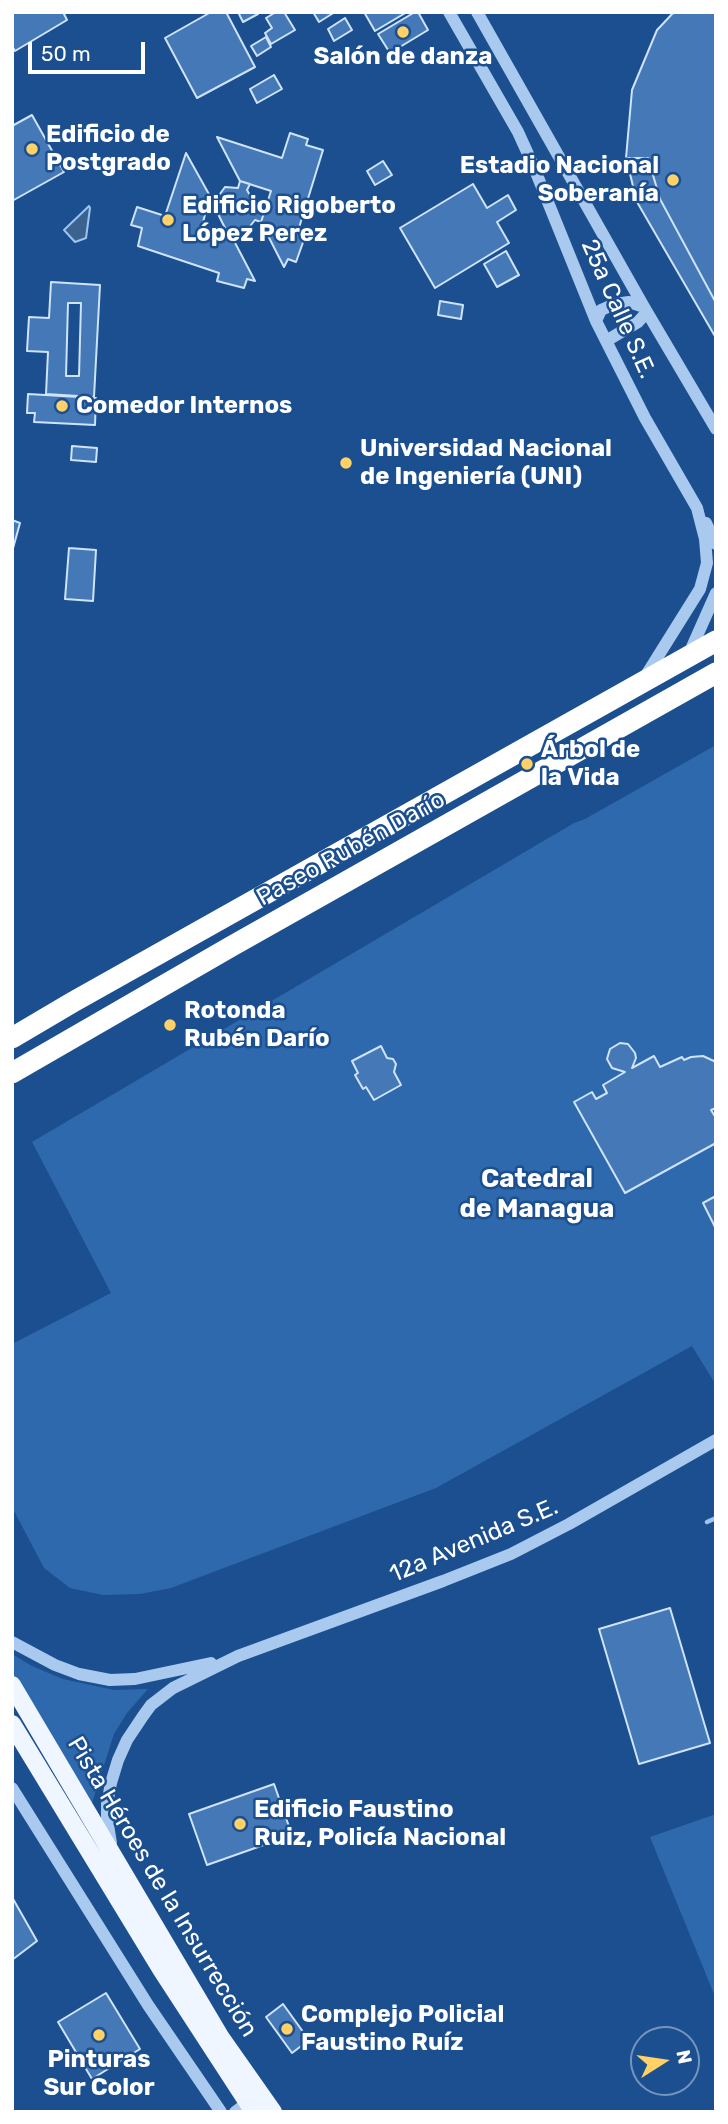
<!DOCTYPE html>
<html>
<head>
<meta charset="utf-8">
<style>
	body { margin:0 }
	#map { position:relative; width:728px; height:2124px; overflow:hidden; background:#1b4f8f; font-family:Rubik,sans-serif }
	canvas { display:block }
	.frame { position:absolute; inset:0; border:14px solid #fff; pointer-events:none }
	.north { position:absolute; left:630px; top:2026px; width:70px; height:70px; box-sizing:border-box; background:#1b4f8f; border:2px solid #7695bc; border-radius:50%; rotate:78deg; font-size:19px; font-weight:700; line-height:28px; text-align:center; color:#fff }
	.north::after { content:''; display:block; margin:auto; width:24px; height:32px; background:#ffd166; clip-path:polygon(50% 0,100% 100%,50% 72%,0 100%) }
	.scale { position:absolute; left:28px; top:42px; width:117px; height:32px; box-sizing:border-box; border:4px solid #fff; border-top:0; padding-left:9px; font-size:21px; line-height:24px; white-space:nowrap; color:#fff; -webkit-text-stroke:5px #1b4f8f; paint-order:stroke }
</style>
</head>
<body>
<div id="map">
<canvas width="728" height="2124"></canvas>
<div class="frame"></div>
<div class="north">N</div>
<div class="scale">50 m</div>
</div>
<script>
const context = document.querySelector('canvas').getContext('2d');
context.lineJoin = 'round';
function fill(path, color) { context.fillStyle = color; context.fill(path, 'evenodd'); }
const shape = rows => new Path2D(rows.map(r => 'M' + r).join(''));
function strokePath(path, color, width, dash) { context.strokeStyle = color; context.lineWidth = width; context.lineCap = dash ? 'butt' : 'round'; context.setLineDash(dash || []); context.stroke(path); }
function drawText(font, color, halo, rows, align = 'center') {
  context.font = font + ' Rubik,sans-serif'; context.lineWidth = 5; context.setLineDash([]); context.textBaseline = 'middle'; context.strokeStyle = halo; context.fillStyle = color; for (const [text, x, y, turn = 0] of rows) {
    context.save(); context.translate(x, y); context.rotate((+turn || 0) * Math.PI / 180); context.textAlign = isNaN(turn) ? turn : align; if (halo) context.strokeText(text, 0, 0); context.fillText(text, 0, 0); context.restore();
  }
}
fill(shape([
	[716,745,716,1385,692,1346,436,1488,171,1588,140,1594,103,1595,70,1588,44,1568,12,1507,12,1344,111,1293,32,1142,574,823,585,819],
	[12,1654,32,1666,63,1679,114,1690,148,1689,127,1713,114,1734,91,1806,88,1806,12,1674],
	[716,1814,716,1999,650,1837]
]), '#2e69ad');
const water = shape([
	[89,206,90,208,86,238,75,242,64,230,89,206]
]);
fill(water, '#3c6290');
strokePath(water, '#9cc4f0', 2);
strokePath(shape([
	[707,1522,716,1518]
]), '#9cc4f0', 4.5);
const building = shape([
	[12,12,63,12,67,20,15,51,12,46,12,12],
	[211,12,226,12,255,67,197,98,165,38,211,12],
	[242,12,257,12,258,14,243,22,239,14,242,12],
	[276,12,284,12,295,30,271,44,265,33,272,28,266,18,276,12],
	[313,12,335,12,319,22,313,12],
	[364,12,407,12,375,31,364,12],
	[415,12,418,12,428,30,390,53,378,34,415,12],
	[674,12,716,12,716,303,660,199,648,158,626,158,632,90,657,30,674,12],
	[345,18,352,30,334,41,328,29,345,18],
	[266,37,271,47,257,56,251,46,266,37],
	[274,75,282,89,257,103,250,89,274,75],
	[32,115,64,172,12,201,12,126,32,115],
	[290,133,308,139,306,145,323,150,298,231,306,234,296,262,288,259,284,267,261,222,271,191,240,181,217,137,282,158,290,133],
	[186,153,210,196,202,226,232,237,255,281,247,279,244,288,217,281,219,273,138,246,142,228,131,225,137,207,165,216,186,153],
	[626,158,648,158,660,199,716,303,716,338,637,202,626,158],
	[383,161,392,175,375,185,367,171,383,161],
	[240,181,250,184,247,190,259,211,264,213,261,222,255,220,247,230,235,231,232,237,223,234,225,228,214,206,208,204,210,196,217,198,225,187,238,188,240,181],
	[473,184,487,208,508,195,516,210,497,222,509,243,435,288,400,228,473,184],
	[506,251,519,275,497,287,484,264,506,251],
	[51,282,100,285,94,397,46,394,48,352,27,351,29,317,49,318,51,282],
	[68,303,81,303,79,376,66,376,68,303],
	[440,301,463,305,461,319,438,315,440,301],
	[28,394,96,398,95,425,34,422,35,413,27,413,28,394],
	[72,446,97,448,96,462,71,460,72,446],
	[12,520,20,523,12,552,12,520],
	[69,548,96,550,93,601,65,599,69,548],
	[620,1043,628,1044,635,1053,636,1058,632,1068,654,1056,660,1067,682,1057,684,1060,691,1057,703,1056,716,1062,716,1108,711,1110,716,1118,716,1143,625,1193,574,1102,592,1092,596,1099,607,1093,603,1085,625,1072,612,1068,607,1059,610,1049,620,1043],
	[381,1046,387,1058,393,1059,396,1064,394,1072,401,1085,374,1100,366,1087,363,1089,355,1075,358,1073,352,1061,381,1046],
	[714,1197,716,1202,716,1229,703,1203,714,1197],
	[670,1608,710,1743,639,1764,599,1629,670,1608],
	[274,1784,292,1835,207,1865,189,1814,274,1784],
	[12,1897,37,1941,12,1960,12,1897],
	[106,1993,140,2049,92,2079,58,2022,106,1993],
	[283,2004,309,2040,292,2053,266,2017,283,2004]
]);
fill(building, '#4478b7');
strokePath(building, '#cfe3fa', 2);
strokePath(shape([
	[449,12,518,132,533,165,596,321,645,418,697,508,705,539,707,563,700,589,645,677],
	[477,12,644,307,716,429],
	[596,321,601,310,615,304,629,302,644,307],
	[606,341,638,322,647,312],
	[706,523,716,544],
	[688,656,716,593],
	[12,1642,55,1665,79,1674,110,1680,135,1679,211,1663],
	[12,1788,148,2005,221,2112],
	[111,1843,107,1819,107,1804,111,1783,118,1760,127,1740,143,1716,151,1705,173,1688,238,1656,443,1581,511,1554,569,1524,716,1440],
	[235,2112,247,2103]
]), '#a9c9ee', 12);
strokePath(shape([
	[12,1685,221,2038,273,2112],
	[12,1724,161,1969,254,2112]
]), '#f0f6ff', 18);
strokePath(shape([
	[12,1038,73,1002,716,641],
	[12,1073,232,946,716,673]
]), '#fff', 21);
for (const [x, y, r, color] of [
	[403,32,7,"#ffd166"],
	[32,149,7,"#ffd166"],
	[673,180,7,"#ffd166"],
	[168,220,7,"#ffd166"],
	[62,406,7,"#ffd166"],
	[346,463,7,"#ffd166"],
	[527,764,7,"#ffd166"],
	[170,1025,7,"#ffd166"],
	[240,1824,7,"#ffd166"],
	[287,2029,7,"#ffd166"],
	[99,2035,7,"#ffd166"]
]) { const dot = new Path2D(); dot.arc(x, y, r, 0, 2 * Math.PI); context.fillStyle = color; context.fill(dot); strokePath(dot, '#1b4f8f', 2.5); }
drawText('bold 24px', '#fff', '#1b4f8f', [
	["Salón de danza",403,57,"center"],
	["Edificio de",46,135],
	["Postgrado",46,163],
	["Estadio Nacional",659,166,"right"],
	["Soberanía",659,194,"right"],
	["Edificio Rigoberto",182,206],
	["López Perez",182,234],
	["Comedor Internos",76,406],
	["Universidad Nacional",360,449],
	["de Ingeniería (UNI)",360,477],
	["Árbol de",541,750],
	["la Vida",541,778],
	["Rotonda",184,1011],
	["Rubén Darío",184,1039],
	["Edificio Faustino",254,1810],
	["Ruiz, Policía Nacional",254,1838],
	["Complejo Policial",301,2015],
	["Faustino Ruíz",301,2043],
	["Pinturas",99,2060,"center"],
	["Sur Color",99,2088,"center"]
], 'left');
drawText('24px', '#fff', '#1b4f8f', [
	["25a Calle S.E.",618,309,66],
	["Paseo Rubén Darío",351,849,-29],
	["12a Avenida S.E.",474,1541,-23],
	["Pista Héroes de la Insurrección",162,1887,59]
]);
drawText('bold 26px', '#fff', '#1b4f8f', [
	["Catedral",537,1179],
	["de Managua",537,1209]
]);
</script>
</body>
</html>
